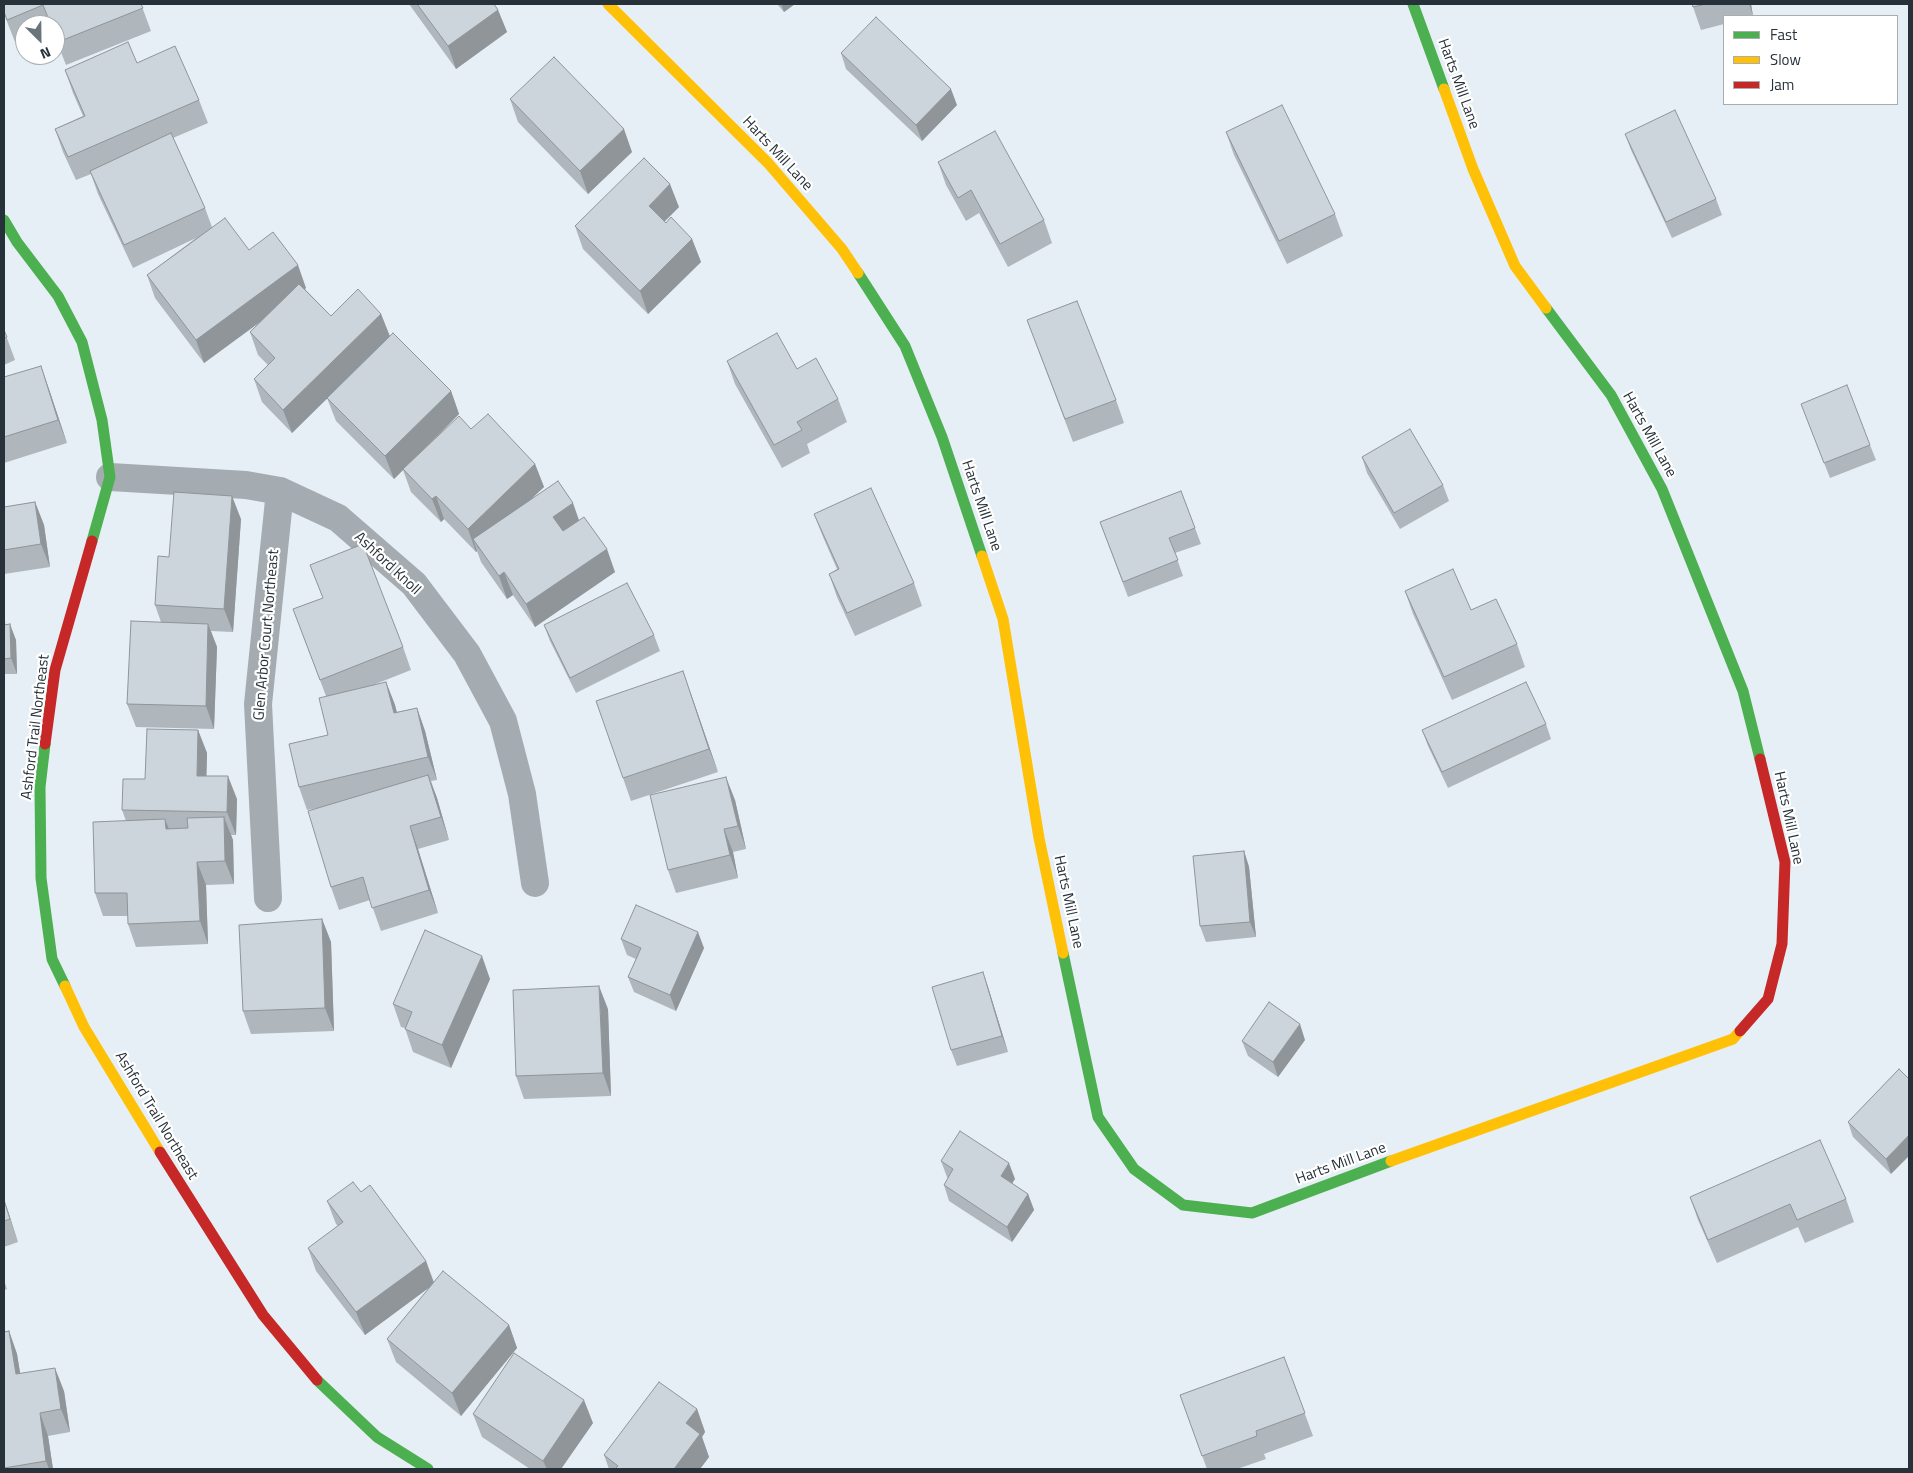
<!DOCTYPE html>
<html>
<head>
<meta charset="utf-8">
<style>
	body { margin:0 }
	#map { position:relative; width:1913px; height:1473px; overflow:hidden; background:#e6eff5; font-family:"Titillium Web",sans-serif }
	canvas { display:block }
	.frame { position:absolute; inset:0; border:5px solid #273139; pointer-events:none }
	.legend { position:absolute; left:1723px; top:15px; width:175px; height:90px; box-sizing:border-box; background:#fff; border:1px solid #a9adb0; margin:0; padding:6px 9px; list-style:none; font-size:15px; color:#273139 }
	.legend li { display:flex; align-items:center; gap:10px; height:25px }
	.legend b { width:25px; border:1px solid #a9adb0 }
	.north { position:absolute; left:15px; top:15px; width:50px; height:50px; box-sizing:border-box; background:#fff; border:1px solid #a9adb0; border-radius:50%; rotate:157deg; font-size:14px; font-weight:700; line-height:20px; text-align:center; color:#273139 }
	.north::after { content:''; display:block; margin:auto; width:18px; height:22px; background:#6a747b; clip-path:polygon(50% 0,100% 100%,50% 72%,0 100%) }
</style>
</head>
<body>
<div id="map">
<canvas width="1913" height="1473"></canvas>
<div class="frame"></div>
<ul class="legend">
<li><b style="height:6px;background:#4caf50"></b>Fast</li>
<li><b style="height:6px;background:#ffc107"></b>Slow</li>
<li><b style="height:6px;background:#c62828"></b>Jam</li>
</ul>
<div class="north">N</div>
</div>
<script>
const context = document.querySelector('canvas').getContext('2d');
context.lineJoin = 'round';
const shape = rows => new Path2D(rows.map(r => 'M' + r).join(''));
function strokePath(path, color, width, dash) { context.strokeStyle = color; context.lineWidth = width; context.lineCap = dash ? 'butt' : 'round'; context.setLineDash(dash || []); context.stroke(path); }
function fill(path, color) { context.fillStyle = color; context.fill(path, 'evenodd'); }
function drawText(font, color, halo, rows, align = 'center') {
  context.font = font + ' "Titillium Web",sans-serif'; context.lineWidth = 4.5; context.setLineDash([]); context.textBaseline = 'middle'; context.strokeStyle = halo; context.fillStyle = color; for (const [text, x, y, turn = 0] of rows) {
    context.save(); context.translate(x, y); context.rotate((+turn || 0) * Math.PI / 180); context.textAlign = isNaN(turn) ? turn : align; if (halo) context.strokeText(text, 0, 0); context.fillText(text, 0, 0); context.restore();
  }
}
strokePath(shape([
	[110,477,246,485,280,491,338,518,414,584,467,654,503,721,522,794,535,883],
	[268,898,258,704,280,491]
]), '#a5acb1', 28);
strokePath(shape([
	[1413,4,1444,89],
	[4,220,17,242,58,296,82,342,102,420,110,477,92,541],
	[858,273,905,346,942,437,982,556],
	[1546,308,1611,395,1662,489,1743,691,1760,759],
	[45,744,40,787,41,878,52,959,65,986],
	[1063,953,1098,1117,1134,1169,1183,1205,1252,1213,1391,1161],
	[317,1380,377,1437,428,1469]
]), '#4caf50', 11);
strokePath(shape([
	[608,4,768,163,842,249,858,273],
	[1444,89,1473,169,1515,266,1546,308],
	[982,556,1003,619,1039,838,1063,953],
	[65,986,84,1027,160,1152],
	[1391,1161,1733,1039,1740,1031]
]), '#ffc107', 11);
strokePath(shape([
	[45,744,55,670,92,541],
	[1740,1031,1768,999,1782,944,1785,862,1760,759],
	[160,1152,263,1315,317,1380]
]), '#c62828', 11);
fill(shape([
	[4,4,141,4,151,31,66,65,55,37,55,25,25,25,25,39,15,42,4,14],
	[409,4,494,4,498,10,507,32,456,69],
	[777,4,795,4,784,12],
	[1692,4,1751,4,1753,16,1724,16,1724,24,1701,30],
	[841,53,957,105,922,141,846,69],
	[137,63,199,100,208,123,173,138,205,208,212,227,306,288,305,289,331,316,381,314,390,336,451,391,459,414,430,444,471,429,535,464,544,487,531,499,579,520,615,572,535,627,513,595,507,599,481,562,477,551,476,552,444,519,441,522,411,492,403,470,394,479,336,421,327,398,292,433,262,402,254,379,268,365,258,355,250,332,259,323,204,363,155,298,147,275,196,238,133,268,98,194,91,174,76,180,63,152,55,129,83,116,73,93,65,70],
	[510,99,632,152,588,194,518,122],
	[1226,132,1335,214,1343,236,1287,264,1234,155],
	[1625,134,1716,199,1722,215,1672,238,1631,150],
	[938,162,1044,220,1052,243,1008,267,979,213,966,221,946,185],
	[679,207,664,222,692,239,701,262,648,314,583,249,575,226],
	[1027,320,1116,400,1124,423,1073,442],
	[4,330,15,360,4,365],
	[727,361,797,369,838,399,847,422,807,444,810,453,782,468,735,384],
	[41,366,67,443,4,463,4,377],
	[1801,404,1870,445,1876,460,1830,478],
	[1362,457,1443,485,1449,501,1400,529,1367,473],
	[1181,491,1201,544,1175,553,1183,576,1128,597,1100,522],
	[35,502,44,525,50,567,4,574,4,507],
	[814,514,914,583,922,606,855,636,837,597,829,574,837,569,823,537],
	[241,519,233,632,211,631,217,647,214,729,136,727,127,704,161,622,155,605,169,557],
	[310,565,403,647,411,670,373,685,386,682,395,705,397,712,417,708,425,731,437,780,431,781,437,798,449,840,418,849,438,913,381,931,370,900,339,910,331,887,318,808,307,810,299,787,328,735,326,696,293,609,323,598],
	[1405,591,1471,610,1517,644,1525,667,1452,700,1413,614],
	[4,599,5,625,16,640,17,674,4,674],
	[544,625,654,635,660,651,576,693,550,641],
	[691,694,718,772,631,801,623,778],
	[1546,724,1551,739,1448,788,1428,746,1422,730],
	[198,730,207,753,206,776,237,799,236,835,231,835,233,840,234,884,206,885,208,944,136,947,128,924,128,916,103,916,95,893,126,821,122,810,145,779],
	[735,800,746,849,733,852,738,878,676,893,668,870],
	[1244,851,1249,867,1256,937,1206,942,1200,926],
	[322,919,331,942,334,1031,251,1034,243,1011],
	[621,939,704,948,676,1011,634,992,628,977,636,959,627,955],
	[983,972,988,987,1008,1052,957,1066,951,1050],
	[490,979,451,1068,413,1052,405,1028,401,1027,393,1004],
	[608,1009,611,1096,524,1099,516,1076],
	[1305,1040,1278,1077,1248,1056,1242,1041],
	[1899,1069,1891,1174,1853,1137,1848,1122],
	[941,1161,1015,1179,1012,1183,1028,1194,1034,1210,1012,1242,949,1201,944,1185,948,1178,947,1177],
	[361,1192,426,1261,434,1282,509,1325,517,1348,461,1416,396,1362,387,1339,431,1286,365,1335,316,1271,308,1248,338,1226,336,1224,327,1201],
	[1690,1197,1846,1199,1854,1222,1805,1243,1798,1227,1717,1263,1698,1220],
	[4,1199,18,1242,4,1247],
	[4,1280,7,1289,4,1290],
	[9,1331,17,1354,20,1373,64,1391,70,1432,48,1436,53,1469,4,1469,4,1332],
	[1284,1357,1313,1436,1264,1454,1266,1459,1237,1469,1207,1469,1180,1395],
	[697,1409,705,1432,702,1437,709,1457,700,1469,609,1469,604,1455],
	[473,1414,593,1423,561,1469,530,1469,482,1437]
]), '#afb7bc');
fill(shape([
	[781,4,795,4,784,12],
	[1749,4,1751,4,1753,16],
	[498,10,507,32,456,69,448,46],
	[951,89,957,105,922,141,916,125],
	[624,129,632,152,588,194,580,171],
	[670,184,679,207,657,229,649,206],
	[692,239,701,262,648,314,640,291],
	[298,265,306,288,204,363,196,340],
	[381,314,390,337,292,433,283,410],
	[41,366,49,389,67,443,58,420],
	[451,391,459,414,394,479,385,456],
	[535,464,544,487,479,549,473,539,477,551,476,552,468,529],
	[232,496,241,519,233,632,224,609],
	[436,496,444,519,441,522,432,499],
	[35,502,44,525,50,567,41,544],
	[573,503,581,526,561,540,553,517],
	[607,549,615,572,535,627,526,604],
	[504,572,513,595,507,599,499,576],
	[4,599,6,640,4,635],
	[10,624,16,640,17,674,11,658],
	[208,624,217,647,214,729,206,706],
	[683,671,691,694,718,772,709,749],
	[386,682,395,705,402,736,394,713],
	[417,708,425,731,437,780,428,757],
	[198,730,207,753,206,799,197,776],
	[428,775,437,798,449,840,441,817],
	[228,776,237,799,236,835,227,812],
	[726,777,735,800,746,849,738,826],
	[224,817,233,840,234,884,225,861],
	[165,819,174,842,166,829],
	[410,826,418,849,438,913,429,890],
	[724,829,733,852,738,878,730,855],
	[1244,851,1249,867,1256,937,1250,922],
	[197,862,206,885,208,944,200,921],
	[322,919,331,942,334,1031,325,1008],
	[698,932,704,948,676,1011,670,995],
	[482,956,490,979,451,1068,442,1045],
	[983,972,988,987,1008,1052,1002,1036],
	[599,986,608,1009,611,1096,603,1073],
	[1300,1024,1305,1040,1278,1077,1273,1062],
	[1909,1135,1909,1156,1891,1174,1886,1159],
	[1009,1163,1015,1179,1007,1191,1001,1176],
	[1028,1194,1034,1210,1012,1242,1007,1227],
	[4,1199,18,1242,10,1219],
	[426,1261,434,1284,365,1335,356,1312],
	[509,1325,517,1348,461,1416,452,1393],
	[9,1331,17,1354,24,1397,16,1374],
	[55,1368,64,1391,70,1432,61,1409],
	[584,1400,593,1423,561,1469,547,1469,543,1461],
	[697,1409,705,1432,702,1437,709,1457,700,1469,674,1469,686,1423],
	[40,1413,48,1436,53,1469,49,1469,46,1461]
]), '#8f9599');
const building = shape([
	[4,4,141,4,143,8,58,42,55,34,55,25,51,25,43,5,7,20,4,12,4,4],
	[417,4,494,4,498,10,448,46,417,4],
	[1692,4,1706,4,1693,7,1692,4],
	[876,17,951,89,916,125,841,53,876,17],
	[128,42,137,63,175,46,199,100,68,157,55,129,85,116,65,70,128,42],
	[554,57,624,129,580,171,510,99,554,57],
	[1282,105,1335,214,1279,241,1226,132,1282,105],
	[1675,110,1716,199,1666,222,1625,134,1675,110],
	[995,131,1044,220,1000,244,971,190,958,198,938,162,995,131],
	[171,133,205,208,124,245,90,171,171,133],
	[644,158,670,184,649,206,666,223,671,217,692,239,640,291,575,226,644,158],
	[225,218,249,250,273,232,298,265,196,340,147,275,225,218],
	[299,284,331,316,358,289,381,314,283,410,254,379,275,358,250,332,299,284],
	[1077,301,1116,400,1065,419,1027,320,1077,301],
	[4,330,7,337,4,338,4,330],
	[393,333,451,391,385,456,327,398,393,333],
	[777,333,797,369,816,358,838,399,797,422,802,430,774,445,727,361,777,333],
	[41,366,58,420,4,437,4,377,41,366],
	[1847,385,1870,445,1824,463,1801,404,1847,385],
	[488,414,535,464,468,529,436,496,432,499,403,469,459,416,471,429,488,414],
	[1410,429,1443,485,1394,513,1362,457,1410,429],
	[558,481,573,503,553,517,563,531,584,517,607,549,526,604,504,572,499,576,473,539,558,481],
	[871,488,914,583,847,613,829,574,839,569,814,514,871,488],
	[1181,491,1195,528,1169,538,1178,560,1123,582,1100,522,1181,491],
	[174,492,232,496,224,609,155,605,158,556,169,557,174,492],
	[35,502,41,544,4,550,4,507,35,502],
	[363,544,403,647,320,680,293,609,323,598,310,565,363,544],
	[1453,569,1471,610,1496,599,1517,644,1444,677,1405,591,1453,569],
	[627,583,654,635,570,678,544,625,627,583],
	[131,621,208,624,206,706,127,704,131,621],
	[10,624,11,658,4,659,4,625,10,624],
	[683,671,709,749,623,778,596,701,683,671],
	[386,682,394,713,417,708,428,757,299,787,289,744,328,735,319,698,386,682],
	[1526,682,1546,724,1442,772,1422,730,1526,682],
	[147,729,198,730,197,776,228,776,227,812,122,810,123,779,145,779,147,729],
	[428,775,441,817,410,826,429,890,372,908,363,877,331,887,308,811,428,775],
	[726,777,738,826,724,829,730,855,668,870,650,795,726,777],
	[224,817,225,861,197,862,200,921,128,924,127,893,95,893,93,822,165,819,166,829,188,828,187,818,224,817],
	[1244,851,1250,922,1200,926,1193,856,1244,851],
	[636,905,698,932,670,995,628,977,641,948,621,939,636,905],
	[322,919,325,1008,243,1011,239,925,322,919],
	[425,930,482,956,442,1045,405,1029,412,1012,393,1004,425,930],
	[983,972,1002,1036,951,1050,932,987,983,972],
	[599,986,603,1073,516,1076,513,990,599,986],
	[1269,1002,1300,1024,1273,1062,1242,1041,1269,1002],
	[1899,1069,1909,1079,1909,1135,1886,1159,1848,1122,1899,1069],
	[960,1131,1009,1163,1001,1176,1028,1194,1007,1227,944,1185,953,1169,941,1161,960,1131],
	[1820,1140,1846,1199,1797,1220,1790,1204,1708,1240,1690,1197,1820,1140],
	[353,1182,361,1192,370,1185,426,1261,356,1312,308,1248,343,1222,327,1201,353,1182],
	[4,1200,10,1219,4,1221,4,1200],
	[443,1271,509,1325,452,1393,387,1339,443,1271],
	[9,1331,16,1374,55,1368,61,1409,40,1413,46,1461,4,1468,4,1332,9,1331],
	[514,1353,584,1400,543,1461,473,1414,514,1353],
	[1284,1357,1305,1413,1256,1431,1257,1436,1202,1456,1180,1395,1284,1357],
	[659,1382,697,1409,686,1423,700,1434,674,1469,615,1469,618,1466,604,1455,659,1382]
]);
fill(building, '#ccd5db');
strokePath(building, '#8f9599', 1);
drawText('15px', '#273139', '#fff', [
	["Harts Mill Lane",1458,84,70],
	["Harts Mill Lane",777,154,47],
	["Harts Mill Lane",1649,435,61],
	["Harts Mill Lane",981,506,71],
	["Ashford Knoll",387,564,43],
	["Glen Arbor Court Northeast",267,635,-85],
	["Ashford Trail Northeast",36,727,-83],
	["Harts Mill Lane",1788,818,78],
	["Harts Mill Lane",1068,902,78],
	["Ashford Trail Northeast",156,1116,59],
	["Harts Mill Lane",1341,1164,-20]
]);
</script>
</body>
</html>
